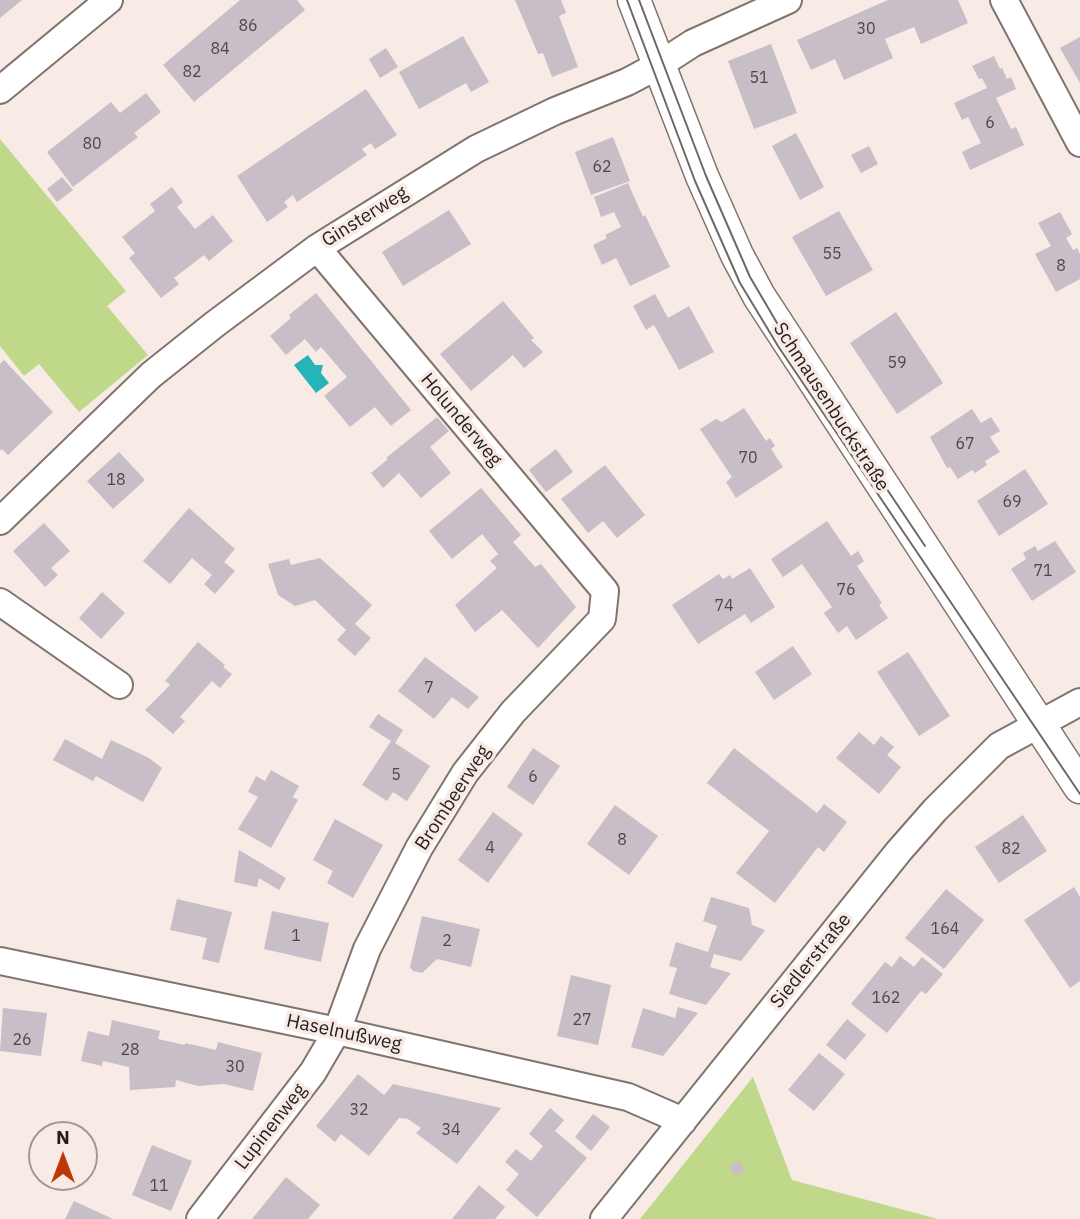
<!DOCTYPE html>
<html>
<head>
<meta charset="utf-8">
<style>
	body { margin:0 }
	#map { position:relative; width:1080px; height:1219px; overflow:hidden; background:#f8eae4; font-family:"IBM Plex Sans",sans-serif }
	canvas { display:block }
	.north { position:absolute; left:28px; top:1121px; width:70px; height:70px; box-sizing:border-box; background:#f8eae4; border:2px solid #a39994; border-radius:50%; rotate:0deg; font-size:19px; font-weight:700; line-height:28px; text-align:center; color:#241f1d }
	.north::after { content:''; display:block; margin:auto; width:24px; height:32px; background:#bf3704; clip-path:polygon(50% 0,100% 100%,50% 72%,0 100%) }
</style>
</head>
<body>
<div id="map">
<canvas width="1080" height="1219"></canvas>
<div class="north">N</div>
</div>
<script>
const context = document.querySelector('canvas').getContext('2d');
context.lineJoin = 'round';
function fill(path, color) { context.fillStyle = color; context.fill(path, 'evenodd'); }
const shape = rows => new Path2D(rows.map(r => 'M' + r).join(''));
function strokePath(path, color, width, dash) { context.strokeStyle = color; context.lineWidth = width; context.lineCap = dash ? 'butt' : 'round'; context.setLineDash(dash || []); context.stroke(path); }
function drawText(font, color, halo, rows, align = 'center') {
  context.font = font + ' "IBM Plex Sans",sans-serif'; context.lineWidth = 7; context.setLineDash([]); context.textBaseline = 'middle'; context.strokeStyle = halo; context.fillStyle = color; for (const [text, x, y, turn = 0] of rows) {
    context.save(); context.translate(x, y); context.rotate((+turn || 0) * Math.PI / 180); context.textAlign = isNaN(turn) ? turn : align; if (halo) context.strokeText(text, 0, 0); context.fillText(text, 0, 0); context.restore();
  }
}
fill(shape([
	[0,139,126,291,107,306,148,355,79,412,39,364,24,376,0,346],
	[753,1077,792,1180,938,1219,640,1219]
]), '#c0d88a');
fill(shape([
	[308,355,315,365,323,365,321,373,329,383,316,393,294,365]
]), '#27b4b9');
fill(shape([
	[0,0,22,0,0,18],
	[240,0,297,0,305,10,194,102,163,65],
	[515,0,561,0,566,13,559,16,578,67,552,77,543,53,538,54],
	[888,0,958,0,968,23,921,44,914,27,885,39,893,58,844,80,835,59,811,70,797,40],
	[463,36,489,82,471,92,466,83,419,109,399,72],
	[1080,37,1080,83,1060,48],
	[771,44,797,113,754,129,728,61],
	[386,48,398,67,380,78,369,59],
	[994,56,1000,69,1002,68,1007,79,1011,77,1016,89,996,98,1011,129,1016,127,1024,145,970,170,962,152,981,143,968,117,962,120,954,103,987,88,982,78,979,79,972,66],
	[366,89,397,135,375,149,371,143,362,149,367,155,297,202,293,195,284,202,288,207,267,222,237,176],
	[146,93,161,112,134,133,138,137,73,187,47,152,111,102,120,113],
	[796,133,824,187,800,200,772,146],
	[613,137,630,181,591,195,575,152],
	[869,146,878,164,861,173,851,155],
	[62,177,73,190,57,202,47,189],
	[628,183,643,217,645,215,670,267,630,286,616,258,602,265,593,245,607,238,605,235,621,227,614,212,601,217,594,197],
	[172,187,183,202,177,207,195,229,213,215,233,241,209,261,204,255,174,278,179,284,161,298,129,258,135,253,122,237,155,211,150,204],
	[449,210,471,244,403,286,382,252],
	[839,211,873,270,826,296,792,237],
	[1060,212,1072,234,1066,238,1073,250,1077,248,1080,254,1080,279,1056,292,1035,254,1051,246,1038,223],
	[316,293,411,410,391,426,375,407,350,427,324,396,347,377,321,347,316,352,305,339,286,355,270,336,291,318,289,315],
	[655,294,668,318,689,306,714,352,679,370,654,325,646,330,633,306],
	[503,301,534,338,531,340,543,352,524,368,513,355,471,391,440,354],
	[896,312,943,383,897,414,850,343],
	[4,360,53,412,8,455,2,449,0,451,0,364],
	[744,408,766,441,770,438,775,446,771,449,783,467,736,498,726,482,732,477,700,429,716,419,722,422],
	[972,409,981,423,991,417,1000,431,990,437,1000,452,985,461,987,465,975,473,972,470,958,479,950,467,947,468,930,437],
	[437,417,449,431,430,447,451,473,421,498,399,473,383,488,371,473,388,459,386,458],
	[556,449,573,472,546,492,529,470],
	[119,452,145,480,113,509,87,481],
	[605,465,645,515,617,538,603,521,588,533,561,499],
	[1025,469,1048,504,999,536,977,501],
	[481,488,521,535,513,542,535,567,541,564,576,607,538,648,502,610,475,632,455,605,497,568,490,561,498,554,482,534,452,559,429,531],
	[189,508,235,549,224,562,235,571,215,594,204,584,212,575,192,558,170,584,143,561],
	[827,521,851,556,858,551,864,561,857,566,882,603,879,605,888,618,856,640,847,626,838,633,824,613,832,607,802,564,783,577,771,559],
	[44,523,70,551,51,568,58,575,45,587,13,551],
	[1055,541,1076,572,1032,601,1011,569,1026,559,1023,553,1035,546,1038,551],
	[320,558,372,605,355,624,371,638,355,656,337,640,346,630,315,600,295,606,278,595,268,564,289,559,291,565],
	[750,568,775,607,751,623,745,614,698,644,672,605,719,574,723,579,730,575,732,579],
	[102,592,125,613,101,639,79,618],
	[198,642,225,665,223,667,232,674,220,688,212,681,180,717,185,721,173,734,145,710,168,687,170,684,165,681],
	[793,646,812,674,774,700,755,672],
	[908,652,950,716,919,736,877,672],
	[425,657,479,697,468,709,452,697,434,719,398,691],
	[378,714,403,730,395,743,430,766,407,801,393,792,387,801,362,785,391,741,369,727],
	[859,732,874,745,881,736,894,747,887,755,901,767,879,794,836,758],
	[65,739,102,759,111,740,149,758,162,768,143,802,96,776,93,781,53,760],
	[533,748,560,766,533,805,507,787],
	[734,748,817,813,824,804,847,822,824,852,818,847,775,903,736,873,769,831,707,783],
	[271,770,299,786,293,797,298,800,271,848,238,829,258,797,248,792,256,776,265,781],
	[615,805,658,836,629,875,587,844],
	[493,812,523,834,488,883,458,860],
	[1023,815,1047,851,999,883,975,847],
	[335,819,383,845,353,898,327,883,333,871,313,860],
	[239,850,286,878,279,890,259,878,257,887,234,882],
	[1074,887,1080,897,1080,981,1070,988,1024,920],
	[946,889,984,920,944,969,905,938],
	[711,897,749,908,752,925,765,930,741,961,714,954,710,967,731,973,706,1005,669,994,677,968,669,966,676,942,708,952,717,926,703,921],
	[177,899,232,912,219,963,202,959,207,938,170,930],
	[272,911,329,923,321,962,264,949],
	[422,916,480,929,471,967,437,959,422,973,413,971,410,967],
	[900,956,914,967,922,957,943,974,926,994,921,991,887,1033,851,1004,885,962,892,967],
	[571,975,611,985,598,1045,557,1036],
	[678,1007,698,1013,663,1056,631,1047,643,1008,675,1018],
	[3,1008,47,1013,41,1056,0,1051],
	[847,1019,866,1035,845,1060,826,1045],
	[112,1020,160,1031,158,1039,185,1045,185,1043,216,1050,218,1042,262,1053,253,1091,224,1084,198,1086,176,1080,175,1087,130,1090,129,1067,103,1061,102,1066,81,1061,88,1031,109,1036],
	[819,1053,845,1074,814,1111,788,1090],
	[358,1074,384,1095,393,1084,501,1108,457,1164,416,1133,421,1128,408,1119,399,1118,369,1156,341,1134,335,1142,316,1126],
	[550,1108,564,1120,555,1131,587,1158,537,1217,506,1190,519,1174,505,1162,516,1149,531,1161,543,1146,529,1134],
	[593,1114,610,1127,591,1151,575,1137],
	[152,1145,192,1161,171,1211,132,1195],
	[739,1161,745,1170,735,1176,729,1166],
	[286,1177,320,1205,308,1219,252,1219],
	[479,1185,505,1207,495,1219,452,1219],
	[74,1201,113,1219,65,1219]
]), '#c7bec7');
const minor = shape([
	[1004,0,1080,143],
	[0,90,109,0],
	[0,521,151,375,215,324,317,248,476,149,555,111,627,82,659,65,693,43,788,0],
	[0,602,119,685],
	[0,961,337,1031,628,1097,683,1121],
	[200,1219,313,1072,337,1031,367,949,419,848,465,773,513,712,602,619,605,591,317,248],
	[604,1219,899,851,935,810,999,746,1080,702]
]);
const tertiary = shape([
	[634,0,702,176,737,255,759,296,1080,787]
]);
strokePath(minor, '#80746f', 30);
strokePath(tertiary, '#80746f', 35);
strokePath(minor, '#fff', 26);
strokePath(tertiary, '#fff', 32);
strokePath(shape([
	[627,0,695,181,740,283,778,346,1080,794],
	[639,0,706,176,750,277,787,340,925,546]
]), '#706865', 2);
drawText('16px', '#4d4748', null, [
	["86",248,26],
	["30",866,29],
	["84",220,49],
	["82",192,72],
	["51",759,78],
	["6",990,123],
	["80",92,144],
	["62",602,167],
	["55",832,254],
	["8",1061,266],
	["59",897,363],
	["67",965,444],
	["70",748,458],
	["18",116,480],
	["69",1012,502],
	["71",1043,571],
	["76",846,590],
	["74",724,606],
	["7",429,688],
	["5",396,775],
	["6",533,777],
	["8",622,840],
	["4",490,848],
	["82",1011,849],
	["164",945,929],
	["1",296,936],
	["2",447,941],
	["162",886,998],
	["27",582,1020],
	["26",22,1040],
	["28",130,1050],
	["30",235,1067],
	["32",359,1110],
	["34",451,1130],
	["11",159,1186]
]);
drawText('19px', '#241f1d', '#f8eae4', [
	["Ginsterweg",365,217,-32],
	["Schmausenbuckstraße",831,407,57],
	["Holunderweg",461,420,50],
	["Brombeerweg",453,798,-57],
	["Siedlerstraße",811,961,-51],
	["Haselnußweg",344,1033,12],
	["Lupinenweg",271,1127,-52]
]);
</script>
</body>
</html>
